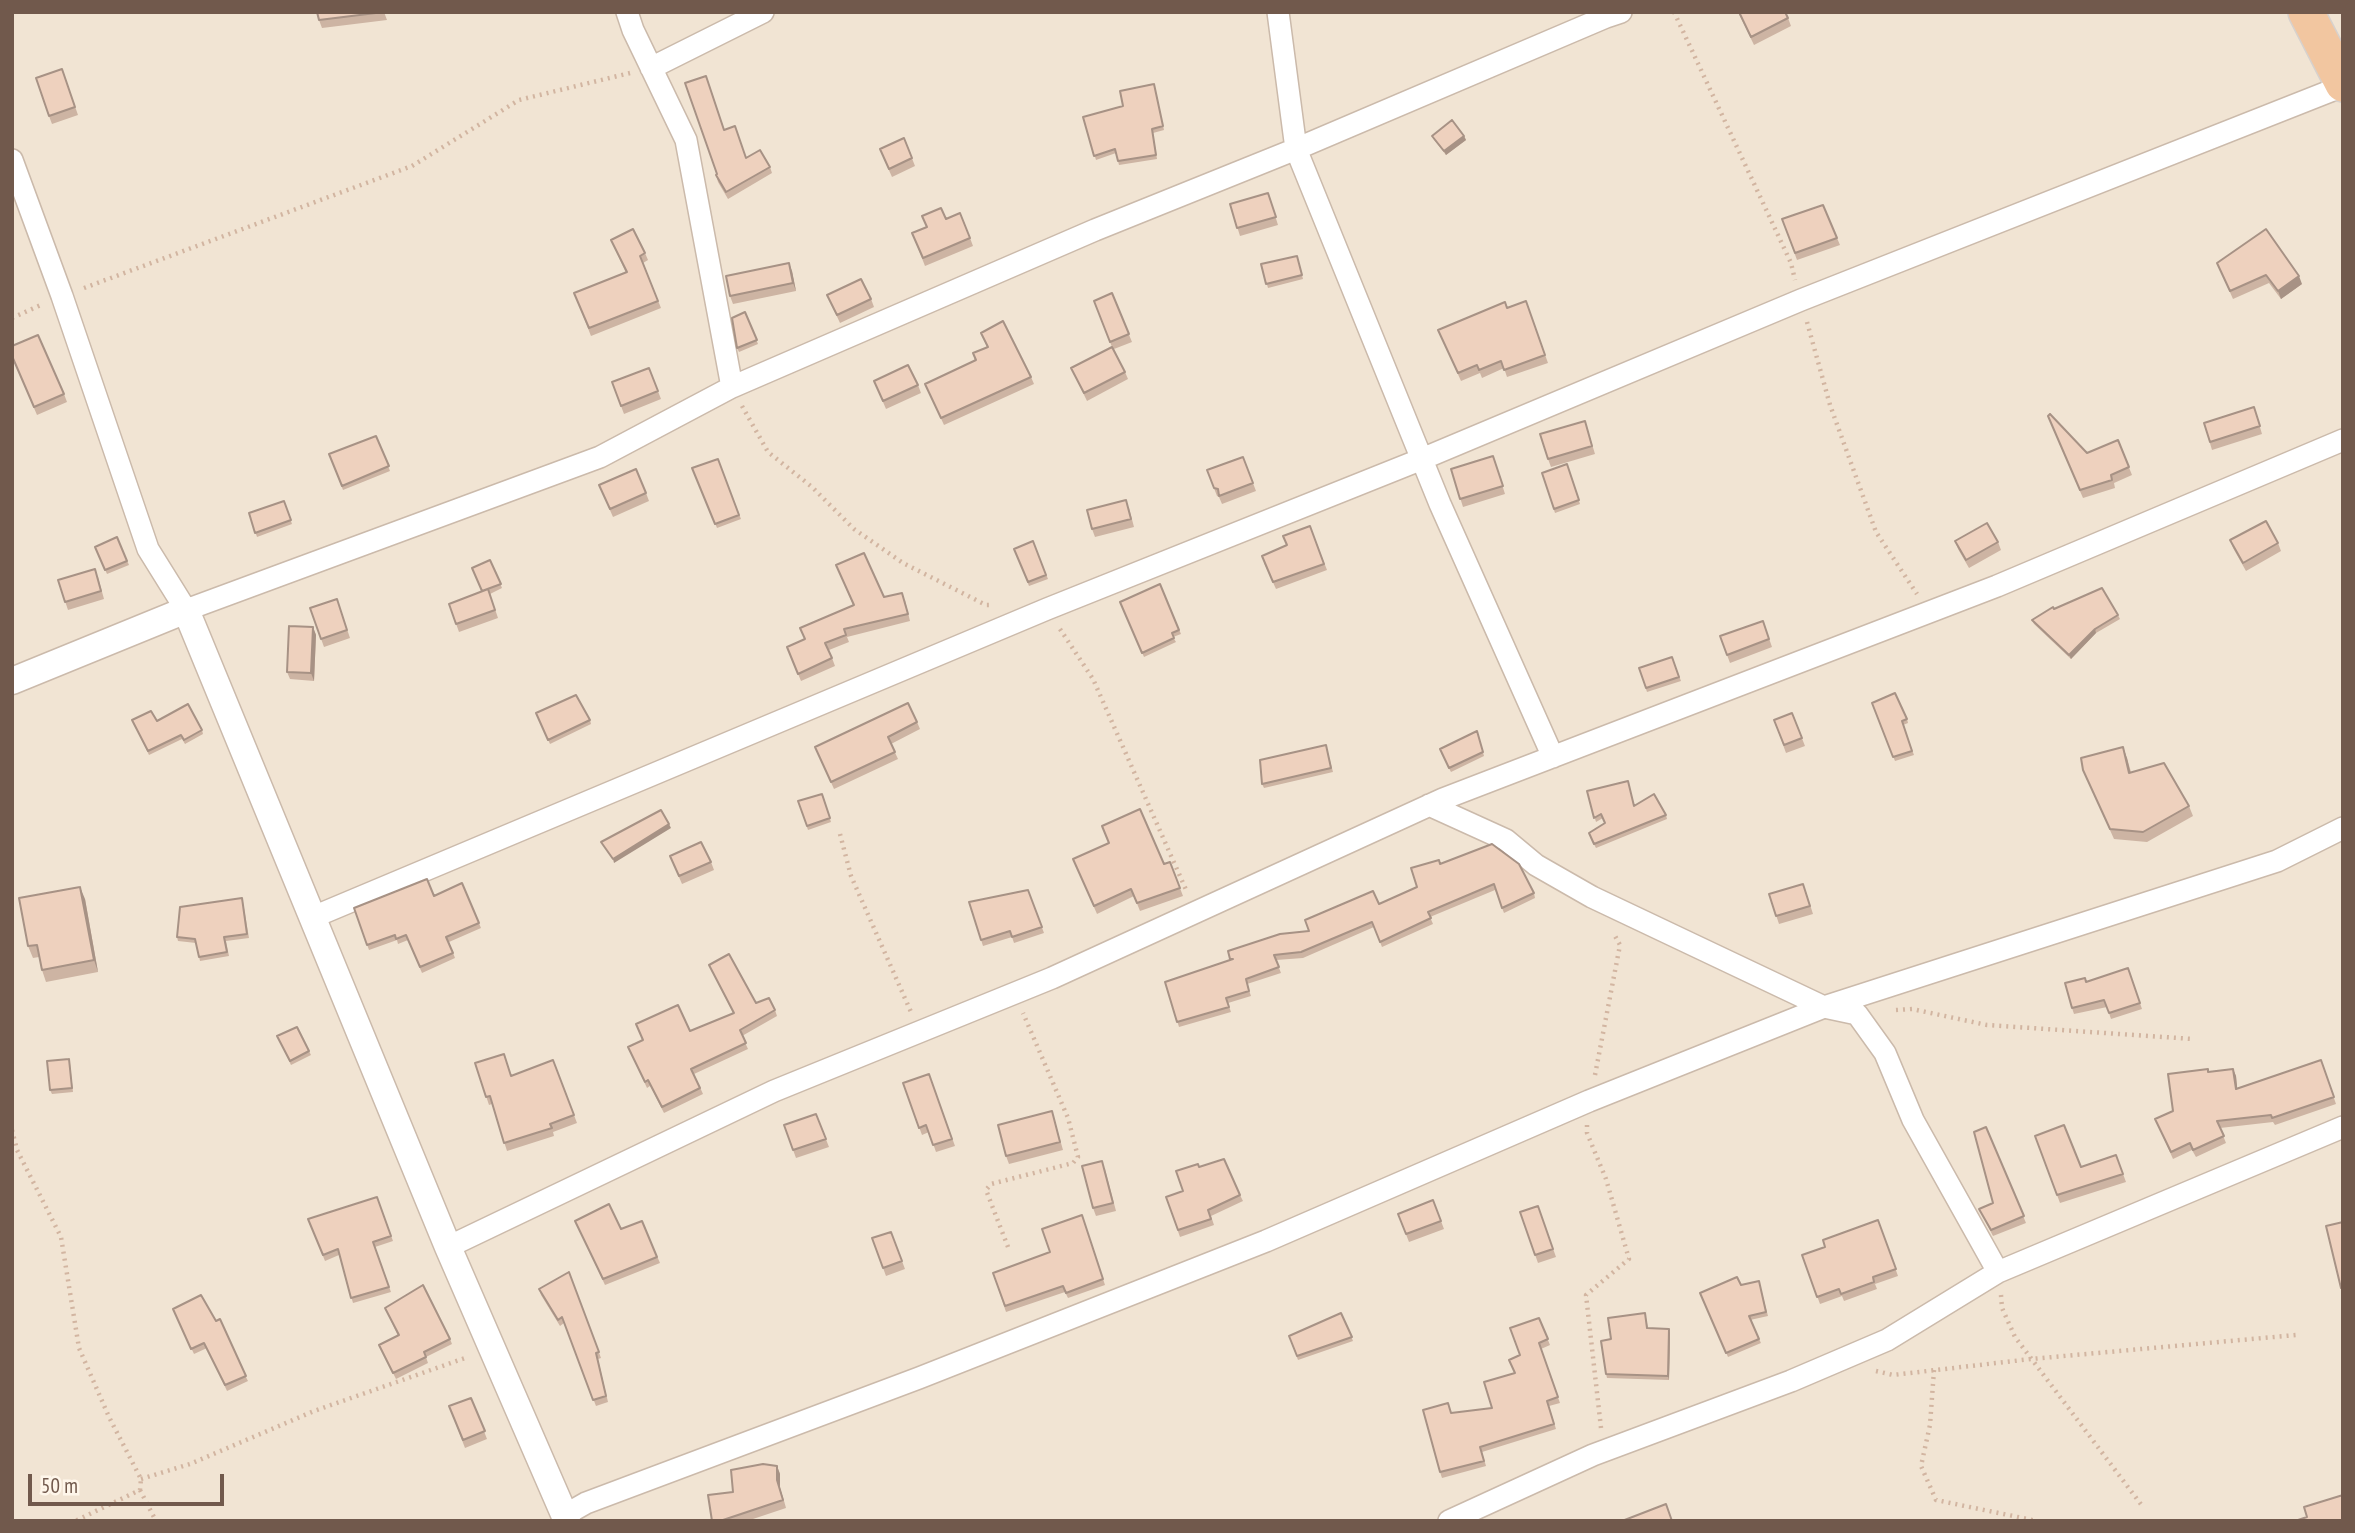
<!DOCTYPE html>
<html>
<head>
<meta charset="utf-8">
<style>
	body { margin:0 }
	#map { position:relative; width:2355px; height:1533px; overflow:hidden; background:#faf2e4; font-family:"PT Sans Narrow",sans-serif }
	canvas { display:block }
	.frame { position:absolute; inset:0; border:14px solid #71594c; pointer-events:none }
	.scale { position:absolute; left:28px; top:1474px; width:196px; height:32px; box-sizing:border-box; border:4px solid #71594c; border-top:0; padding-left:9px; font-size:21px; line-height:24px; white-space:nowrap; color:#71594c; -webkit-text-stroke:5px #fef6ea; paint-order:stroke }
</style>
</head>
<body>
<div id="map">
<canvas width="2355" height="1533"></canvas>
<div class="frame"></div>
<div class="scale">50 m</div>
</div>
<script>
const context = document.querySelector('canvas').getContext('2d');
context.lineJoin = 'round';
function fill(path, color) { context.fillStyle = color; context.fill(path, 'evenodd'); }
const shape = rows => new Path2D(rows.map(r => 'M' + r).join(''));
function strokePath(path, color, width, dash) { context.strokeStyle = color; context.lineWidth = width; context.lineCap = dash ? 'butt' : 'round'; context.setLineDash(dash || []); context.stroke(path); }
fill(shape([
	[12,12,2343,12,2343,1521,12,1521]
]), '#f1e4d3');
const minor = shape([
	[627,12,633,30,686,140,732,387],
	[1278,12,1296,149,1440,504,1553,757],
	[651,68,763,12],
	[12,160,62,296,148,549,186,610,600,457,732,387,1095,230,1296,149,1606,17,1621,12],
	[1429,805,1506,840,1536,865,1592,897,1824,1007,1857,1014,1885,1053,1913,1120,1998,1272],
	[311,918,1047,609,1422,459,1801,300,2343,86],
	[448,1247,774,1091,1052,978,1443,799,1997,586,2343,440],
	[565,1515,586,1503,919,1378,1266,1241,1589,1101,1824,1007,2277,861,2343,828],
	[1449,1521,1593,1455,1791,1381,1887,1340,1998,1272,2343,1127]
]);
const tertiary = shape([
	[12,681,186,610,448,1247,567,1521]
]);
const trunk = shape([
	[2306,12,2343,84]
]);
strokePath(minor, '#cbbaab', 24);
strokePath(tertiary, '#cbbaab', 29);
strokePath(trunk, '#d7d1cd', 38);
strokePath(shape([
	[1674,12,1791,263,1795,280],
	[84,288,412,166,519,100,630,73],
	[12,318,43,304],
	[1807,322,1830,405,1876,532,1917,594],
	[742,406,768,452,812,487,854,529,903,563,986,605,992,605],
	[1060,629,1093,679,1187,892],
	[840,834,851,876,911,1012],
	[1896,1010,1912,1009,1987,1025,2193,1039],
	[1595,1075,1620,945,1614,934],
	[1587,1125,1587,1133,1606,1179,1629,1259,1586,1295,1601,1428],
	[12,1130,17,1150,61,1237,79,1348,109,1417,141,1479,140,1490,75,1521],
	[1008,1247,986,1190,991,1184,1073,1163,1078,1157,1068,1118,1023,1013],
	[2001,1295,2002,1308,2015,1337,2143,1507],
	[1934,1370,1930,1425,1921,1466,1936,1500,2037,1521],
	[1876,1371,1893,1375,2031,1359,2296,1335],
	[141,1479,190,1464,314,1411,468,1357],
	[140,1490,156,1521]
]), '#d2b5a1', 4.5, [2, 5]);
strokePath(minor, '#fff', 21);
strokePath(tertiary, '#fff', 26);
strokePath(trunk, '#f2c6a0', 35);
fill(shape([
	[384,12,387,20,322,28,319,20],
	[1738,12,1788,18,1791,26,1754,45],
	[62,69,78,115,52,124,49,116],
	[1155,88,1164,130,1153,133,1157,159,1119,165,1116,153,1096,160,1083,117,1123,106],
	[724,130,746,157,770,167,772,173,728,199,718,182,716,175,717,174],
	[1432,136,1464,136,1466,140,1446,155,1434,140],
	[904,138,915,166,892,177,883,157],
	[1268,193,1278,225,1240,236,1230,204],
	[1823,205,1840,245,1797,260,1782,219],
	[946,219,970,238,973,246,925,266,912,233],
	[611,240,645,253,648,260,643,263,661,308,591,336,574,293,626,273],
	[1297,256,1303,279,1268,288,1261,264],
	[2217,263,2302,284,2281,299,2269,283,2233,299],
	[792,271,796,291,733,304,730,296],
	[1112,293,1132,342,1114,349,1125,372,1128,379,1087,401,1071,368,1112,347,1094,301],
	[827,295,871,299,874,307,840,323],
	[1526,301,1548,363,1507,377,1504,368,1482,378,1480,373,1461,381,1438,330],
	[745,312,758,344,739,352,737,348],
	[981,333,1031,377,1034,384,944,425,925,384,975,361,973,353,987,347],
	[12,357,64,394,67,402,37,415],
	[649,368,661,399,624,414,612,382],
	[874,381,918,385,921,393,886,409],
	[2254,407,2262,434,2212,450,2204,423],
	[1585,421,1595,454,1551,467,1548,459],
	[2051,424,2087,453,2118,440,2132,475,2114,483,2115,488,2083,498],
	[376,436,390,471,343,490,329,454],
	[1493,456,1505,494,1463,507,1451,469],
	[1243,457,1256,491,1222,504,1219,497,1217,496,1207,470],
	[718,459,741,519,717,528,692,468],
	[1567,464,1580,504,1555,513,1542,473],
	[599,485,646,493,649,501,613,517],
	[284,501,292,524,257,537,249,513],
	[1129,508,1134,527,1095,537,1092,529],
	[1310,526,1327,570,1276,589,1264,563],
	[117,537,129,565,107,574,95,547],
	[2230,540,2278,543,2281,551,2246,571,2233,548],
	[1033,541,1048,579,1029,586,1014,549],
	[1955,541,1998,542,2001,550,1969,568,1958,549],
	[490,560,502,588,490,594,498,618,459,632,449,604,482,591],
	[836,565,884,597,905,600,910,621,847,637,849,642,829,650,835,666,801,681,787,647,804,640,853,605],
	[98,577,104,599,68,610,58,580],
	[1160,584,1181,634,1173,637,1176,642,1144,657,1120,602],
	[337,599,350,638,324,647,310,608],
	[2054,609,2118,615,2120,619,2096,633,2071,659,2034,624,2032,620],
	[1763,621,1772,647,1730,663,1720,636],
	[313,627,316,635,314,681,290,679,287,672],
	[1672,657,1681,681,1647,692,1639,668],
	[1872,703,1907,719,1908,723,1903,725,1914,755,1895,761],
	[536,713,590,720,591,724,550,744],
	[1792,713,1805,746,1786,753,1774,720],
	[157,721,202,730,203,734,185,744,182,739,149,755,134,724],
	[917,722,920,729,891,744,898,759,834,789,815,747],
	[1477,731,1484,756,1451,772,1441,753],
	[1327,749,1333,772,1264,788,1262,784],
	[2127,758,2131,772,2189,806,2193,816,2147,842,2114,839,2083,770],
	[1587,791,1666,815,1667,819,1596,848,1590,837,1605,823,1603,818,1596,822],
	[822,794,831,822,808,830,798,801],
	[1102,826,1164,864,1170,862,1183,896,1140,911,1134,896,1097,914,1073,859,1109,843],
	[670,856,711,862,714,870,682,884],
	[1440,864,1534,893,1535,898,1504,913,1495,890,1430,917,1433,924,1382,947,1374,927,1303,958,1276,960,1281,973,1247,984,1251,996,1228,1003,1231,1012,1179,1027,1165,982,1230,960,1379,904,1417,887],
	[462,883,481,928,449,942,455,958,422,973,408,940,398,944,397,940,369,950,354,908,434,896],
	[1028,890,1044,933,1014,943,1012,937,983,946,969,902],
	[1806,892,1813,914,1779,924,1769,894],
	[85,899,98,972,46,982,42,970,39,957,33,958,28,946],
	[243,902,249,938,226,941,229,956,200,961,196,943,178,941,177,937],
	[709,965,756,1003,775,1010,777,1016,742,1036,748,1049,694,1074,703,1094,664,1113,650,1086,647,1088,628,1047,690,1031,733,1013],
	[2128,968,2142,1009,2111,1019,2107,1007,2074,1014,2072,1008,2086,982],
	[279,1040,309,1051,311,1055,291,1065],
	[69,1059,70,1063,73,1092,52,1094,50,1090],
	[553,1060,577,1123,553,1132,554,1136,507,1151,492,1104,489,1105,475,1063,512,1076],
	[2321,1060,2336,1104,2275,1125,2273,1122,2220,1128,2226,1143,2196,1157,2192,1150,2173,1159,2155,1119,2173,1111,2209,1072,2233,1069,2236,1076,2237,1088],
	[929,1074,955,1146,936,1152,929,1132,922,1135,903,1083],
	[1052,1111,1063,1150,1009,1164,1006,1156],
	[816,1114,829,1147,796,1158,784,1125],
	[1986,1127,2026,1223,1993,1236,1979,1209,1993,1203],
	[2035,1136,2081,1167,2116,1155,2126,1182,2060,1203],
	[1199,1167,1240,1195,1243,1201,1211,1216,1214,1225,1180,1237,1166,1197,1183,1191],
	[1105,1169,1116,1211,1096,1216,1093,1208],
	[377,1197,393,1241,375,1247,391,1292,353,1303,339,1255,325,1261,308,1219],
	[1433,1200,1444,1229,1409,1242,1398,1214],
	[1538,1206,1556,1257,1538,1263,1520,1212],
	[1082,1215,1105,1285,1068,1298,1065,1292,1006,1312,993,1273,1050,1252],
	[1878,1220,1898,1276,1875,1284,1877,1289,1844,1301,1842,1296,1820,1304,1802,1255,1825,1247],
	[575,1221,621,1229,642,1221,660,1263,605,1285],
	[891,1232,905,1269,886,1276,872,1238],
	[569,1272,601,1358,598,1359,608,1402,596,1406,564,1323,560,1326,541,1295,539,1289],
	[1759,1281,1768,1316,1750,1320,1761,1343,1728,1357,1700,1293],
	[385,1308,450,1339,452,1344,426,1357,428,1363,396,1379,379,1345,398,1336],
	[173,1309,216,1321,248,1381,227,1391,207,1348,194,1354],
	[1341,1313,1353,1341,1298,1360,1289,1336],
	[1645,1313,1648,1328,1670,1333,1669,1380,1607,1378,1606,1374,1611,1339],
	[1539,1318,1550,1345,1541,1349,1560,1403,1549,1406,1556,1429,1482,1452,1486,1466,1442,1478,1440,1472,1451,1413,1492,1408,1514,1373,1520,1355],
	[471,1398,487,1439,465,1448,449,1406],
	[777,1466,780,1474,780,1488,786,1508,747,1521,712,1521,733,1492]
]), '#cdb4a3');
fill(shape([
	[1464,136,1466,140,1446,155,1444,151],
	[789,263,792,271,796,291,793,283],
	[2299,276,2302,284,2281,299,2278,291],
	[313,627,316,635,314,681,311,673],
	[2095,629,2096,633,2071,659,2069,655],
	[2123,747,2127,758,2133,784,2129,773],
	[669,824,671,828,614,863,613,859],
	[80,887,85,899,98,972,94,960],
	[2233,1069,2236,1076,2238,1096,2236,1089],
	[1669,1329,1670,1333,1669,1380,1668,1376],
	[777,1466,780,1474,780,1488,786,1508,777,1480]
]), '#a79285');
const building = shape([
	[317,12,384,12,319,20,317,12],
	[1739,12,1785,12,1788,18,1751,37,1739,12],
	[62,69,75,107,49,116,36,78,62,69],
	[706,76,724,130,735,126,746,158,760,150,770,167,726,192,716,175,717,174,685,83,706,76],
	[1154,84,1163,126,1152,129,1156,155,1118,161,1115,149,1094,156,1083,117,1123,106,1120,91,1154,84],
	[1452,120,1464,136,1444,151,1432,136,1452,120],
	[904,138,912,158,889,169,880,149,904,138],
	[1268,193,1276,217,1237,228,1230,204,1268,193],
	[1823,205,1837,238,1795,253,1782,219,1823,205],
	[941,208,946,219,960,213,970,238,923,258,912,233,927,227,922,216,941,208],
	[633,229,645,253,640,256,658,301,589,328,574,293,627,272,611,240,633,229],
	[2266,229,2299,276,2278,291,2266,275,2230,291,2217,263,2266,229],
	[1297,256,1302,275,1266,284,1261,264,1297,256],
	[789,263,793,283,730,296,726,276,789,263],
	[861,279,871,299,837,315,827,295,861,279],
	[1112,293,1129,334,1110,342,1094,301,1112,293],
	[1526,301,1545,355,1504,370,1501,361,1479,370,1477,365,1458,373,1438,330,1505,302,1507,308,1526,301],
	[745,312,757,340,737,348,732,318,745,312],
	[1003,321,1031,377,941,418,925,384,976,360,973,353,988,347,981,333,1003,321],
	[38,335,64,394,34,407,12,356,12,346,38,335],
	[1112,347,1125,372,1084,393,1071,368,1112,347],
	[908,365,918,385,883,401,874,381,908,365],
	[649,368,658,391,621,406,612,382,649,368],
	[2254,407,2260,426,2210,442,2204,423,2254,407],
	[2050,414,2087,453,2118,440,2129,467,2111,475,2112,480,2080,490,2048,416,2050,414],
	[1585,421,1592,446,1548,459,1540,434,1585,421],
	[376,436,389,466,342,486,329,454,376,436],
	[1493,456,1503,486,1460,499,1451,469,1493,456],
	[1243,457,1253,483,1219,496,1218,489,1214,488,1207,470,1243,457],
	[718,459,739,515,715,524,692,468,718,459],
	[1567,464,1579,500,1554,509,1542,473,1567,464],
	[636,469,646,493,610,509,599,485,636,469],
	[1126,500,1131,519,1092,529,1087,510,1126,500],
	[284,501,291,520,255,533,249,513,284,501],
	[2266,521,2278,543,2243,563,2230,540,2266,521],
	[1987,523,1998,542,1966,560,1955,541,1987,523],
	[1310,526,1324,564,1273,582,1262,556,1287,545,1283,536,1310,526],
	[117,537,127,561,105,570,95,547,117,537],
	[1033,541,1046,575,1028,582,1014,549,1033,541],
	[864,553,884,597,902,593,908,614,844,629,846,635,825,643,832,658,798,674,787,647,805,639,800,628,854,605,836,565,864,553],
	[490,560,501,584,482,591,472,568,490,560],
	[95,569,101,591,65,602,58,580,95,569],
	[1160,584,1179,630,1172,633,1174,638,1142,653,1120,602,1160,584],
	[2102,588,2118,615,2095,629,2069,655,2032,620,2053,607,2054,609,2102,588],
	[488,589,495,610,456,624,449,604,488,589],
	[337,599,347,630,321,639,310,608,337,599],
	[1763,621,1769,639,1727,655,1720,636,1763,621],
	[289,626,313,627,311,673,287,672,289,626],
	[1672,657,1679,677,1646,688,1639,668,1672,657],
	[1895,693,1907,719,1902,721,1912,751,1893,757,1872,703,1895,693],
	[576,695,590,720,548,740,536,713,576,695],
	[908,703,917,722,888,737,895,752,831,782,815,747,908,703],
	[188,704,202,730,184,740,181,735,148,751,132,720,151,711,157,721,188,704],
	[1792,713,1802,738,1784,745,1774,720,1792,713],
	[1477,731,1483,752,1449,768,1440,749,1477,731],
	[1326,745,1331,768,1262,784,1260,760,1326,745],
	[2123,747,2129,773,2164,763,2189,806,2143,832,2110,829,2083,770,2081,758,2123,747],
	[1628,781,1634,806,1654,794,1666,815,1594,844,1589,833,1605,823,1601,814,1594,818,1587,791,1628,781],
	[822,794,830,818,807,826,798,801,822,794],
	[1140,809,1164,864,1170,862,1180,888,1137,903,1131,889,1094,906,1073,859,1109,843,1102,826,1140,809],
	[661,810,669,824,613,859,601,842,661,810],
	[701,842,711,862,679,876,670,856,701,842],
	[1492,844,1519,864,1534,893,1502,908,1494,884,1428,912,1431,918,1380,942,1372,922,1301,952,1274,955,1279,967,1246,979,1249,991,1226,998,1229,1007,1177,1022,1165,982,1233,959,1230,959,1228,951,1280,934,1309,931,1305,920,1373,891,1379,904,1417,887,1411,868,1439,860,1440,864,1492,844],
	[427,879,434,896,462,883,479,923,446,937,453,953,420,967,406,935,396,939,395,935,367,945,354,908,427,879],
	[1803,884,1810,906,1776,916,1769,894,1803,884],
	[80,887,94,960,42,970,37,945,28,946,19,898,80,887],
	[1028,890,1042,927,1012,937,1010,931,981,940,969,902,1028,890],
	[242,898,247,934,224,937,227,952,199,957,195,939,177,937,180,907,242,898],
	[729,954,756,1003,769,998,775,1010,740,1030,746,1043,691,1069,700,1088,662,1107,648,1080,645,1082,628,1047,643,1040,636,1024,678,1005,690,1031,734,1013,709,965,729,954],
	[2128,968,2140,1003,2109,1013,2104,1000,2072,1008,2065,983,2085,978,2086,982,2128,968],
	[297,1027,309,1051,290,1061,277,1036,297,1027],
	[504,1054,511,1076,553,1060,574,1115,550,1124,552,1128,504,1143,490,1096,486,1097,475,1063,504,1054],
	[69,1059,72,1088,50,1090,47,1061,69,1059],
	[2321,1060,2334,1097,2272,1118,2271,1115,2217,1121,2224,1136,2193,1150,2190,1143,2171,1152,2155,1119,2173,1111,2168,1074,2208,1069,2208,1072,2233,1069,2236,1089,2321,1060],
	[929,1074,952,1139,933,1145,926,1125,919,1128,903,1083,929,1074],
	[1052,1111,1060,1142,1006,1156,998,1125,1052,1111],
	[816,1114,826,1139,793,1150,784,1125,816,1114],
	[2064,1125,2081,1167,2116,1155,2123,1174,2057,1195,2035,1136,2064,1125],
	[1986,1127,2024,1216,1991,1230,1979,1209,1993,1203,1974,1132,1986,1127],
	[1224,1159,1240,1195,1208,1210,1211,1219,1178,1230,1166,1197,1183,1191,1176,1171,1198,1164,1199,1167,1224,1159],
	[1102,1161,1113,1203,1093,1208,1082,1166,1102,1161],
	[377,1197,391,1236,373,1242,389,1287,351,1298,338,1249,323,1255,308,1219,377,1197],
	[1433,1200,1441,1221,1406,1234,1398,1214,1433,1200],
	[609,1204,621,1229,642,1221,657,1257,603,1279,575,1221,609,1204],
	[1538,1206,1553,1249,1535,1255,1520,1212,1538,1206],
	[1082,1215,1103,1279,1066,1293,1063,1286,1005,1306,993,1273,1050,1252,1042,1229,1082,1215],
	[1878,1220,1896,1269,1873,1277,1874,1282,1841,1294,1839,1289,1817,1297,1802,1255,1825,1247,1823,1240,1878,1220],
	[2343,1222,2343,1287,2341,1288,2326,1226,2343,1222],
	[891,1232,902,1261,883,1268,872,1238,891,1232],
	[569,1272,599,1352,596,1353,606,1396,593,1400,562,1317,558,1320,539,1289,569,1272],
	[1737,1277,1741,1285,1759,1281,1766,1312,1749,1316,1759,1339,1726,1353,1700,1293,1737,1277],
	[423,1285,450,1339,424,1352,426,1357,393,1373,379,1345,399,1335,385,1308,423,1285],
	[201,1295,216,1321,220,1319,246,1376,225,1385,204,1343,191,1349,173,1309,201,1295],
	[1341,1313,1352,1337,1297,1356,1289,1336,1341,1313],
	[1645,1313,1647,1328,1669,1329,1668,1376,1606,1374,1601,1341,1611,1339,1608,1318,1645,1313],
	[1539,1318,1548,1339,1539,1343,1558,1397,1547,1401,1554,1424,1480,1447,1484,1461,1440,1472,1423,1410,1448,1403,1451,1413,1492,1408,1484,1382,1515,1373,1509,1360,1520,1355,1510,1328,1539,1318],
	[471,1398,485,1431,463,1440,449,1406,471,1398],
	[763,1464,777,1466,777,1480,783,1500,720,1521,712,1521,708,1495,733,1492,731,1470,763,1464],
	[2343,1495,2343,1521,2295,1521,2307,1517,2304,1507,2343,1495],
	[1666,1504,1672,1521,1622,1521,1666,1504]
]);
fill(building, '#eed1be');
strokePath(building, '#a79285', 2);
</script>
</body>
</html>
